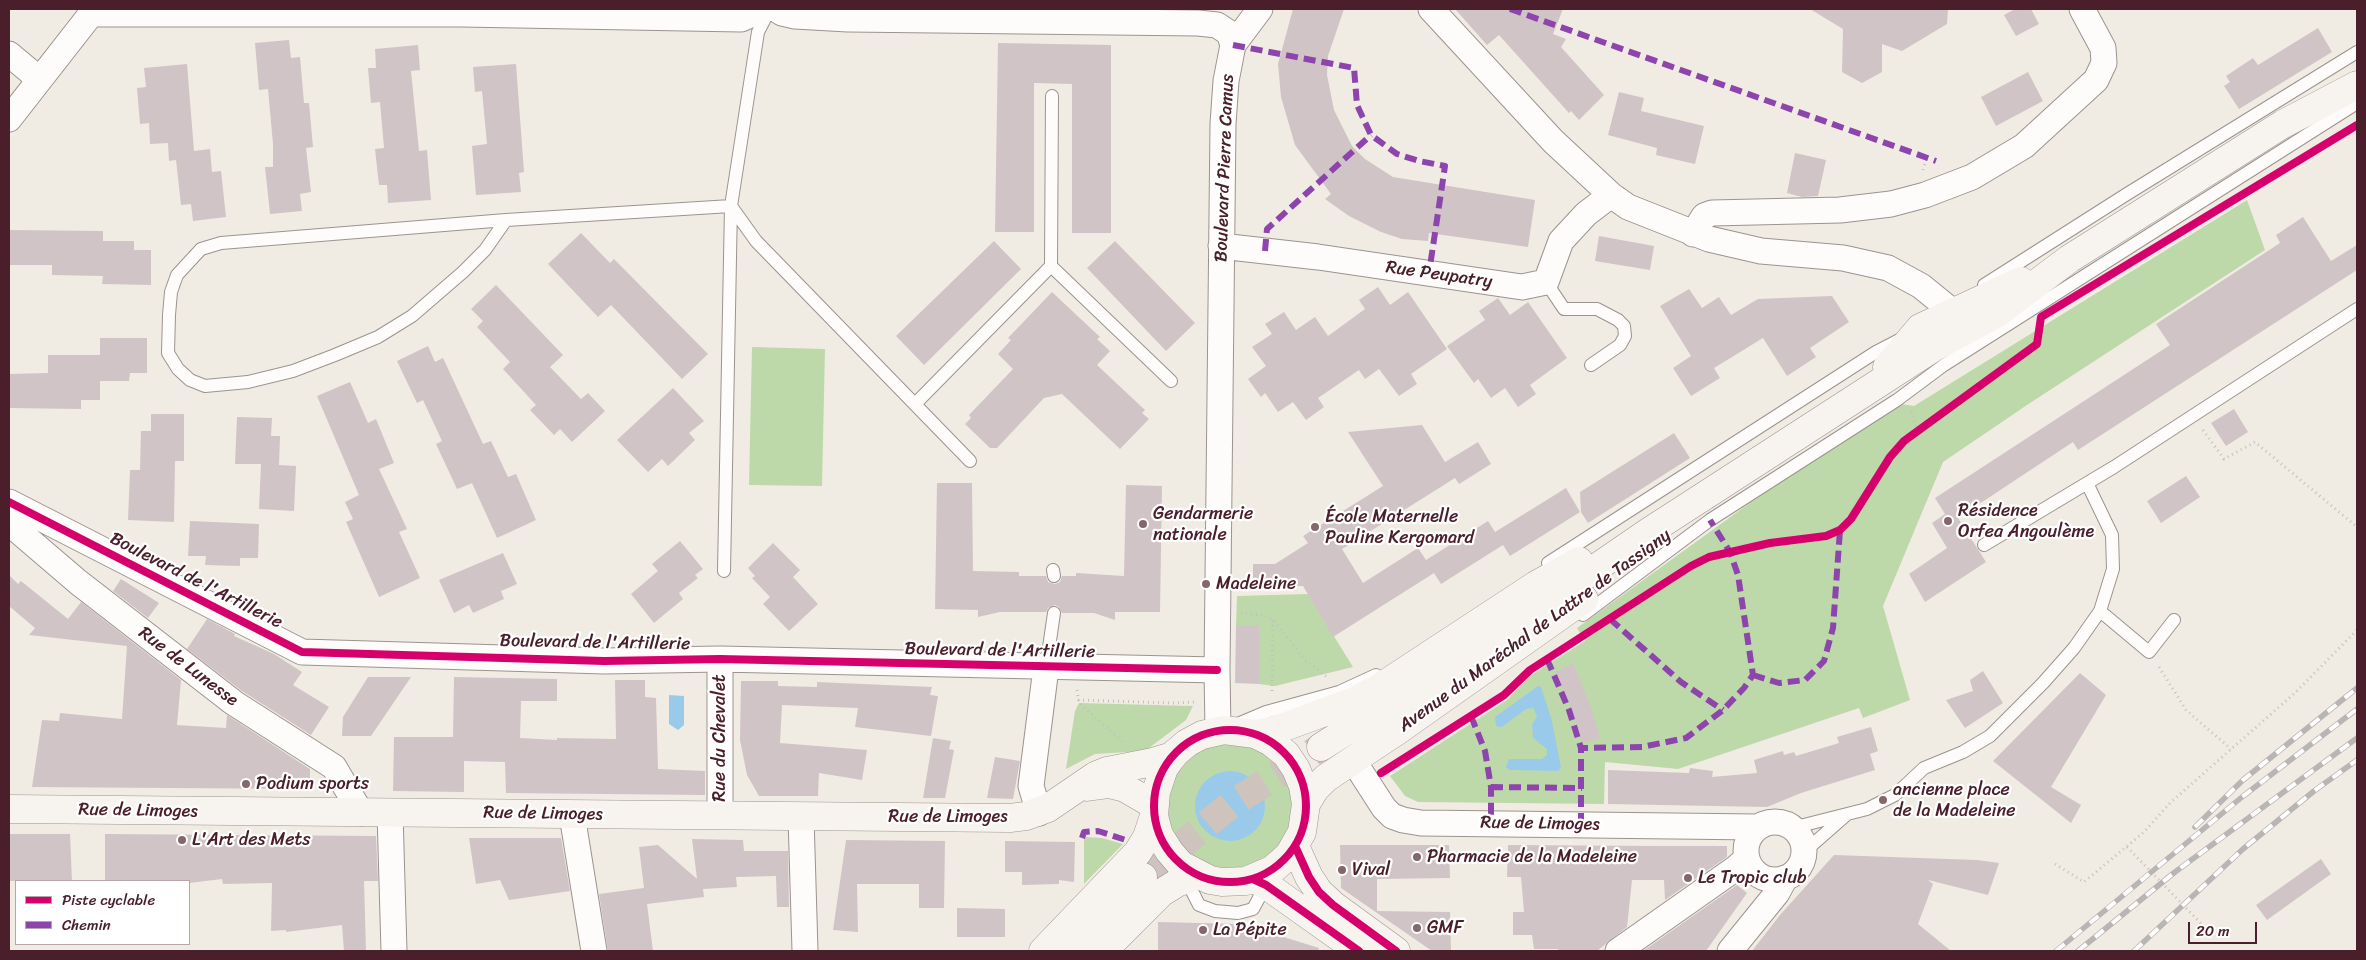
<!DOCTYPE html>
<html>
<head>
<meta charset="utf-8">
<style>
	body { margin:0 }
	#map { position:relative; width:2366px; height:960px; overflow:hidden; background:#f0ece3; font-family:Sriracha,sans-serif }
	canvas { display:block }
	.frame { position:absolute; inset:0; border:10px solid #4a1f2b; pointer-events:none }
	.legend { position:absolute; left:15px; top:880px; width:175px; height:65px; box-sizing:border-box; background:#fff; border:1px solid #b7a5aa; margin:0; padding:6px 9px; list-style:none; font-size:15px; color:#4a1f2b }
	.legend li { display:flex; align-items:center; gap:10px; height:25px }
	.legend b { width:25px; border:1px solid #b7a5aa }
	.scale { position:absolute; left:2188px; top:922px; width:69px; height:22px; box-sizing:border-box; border:2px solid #4a1f2b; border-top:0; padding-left:6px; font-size:15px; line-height:18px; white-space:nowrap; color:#4a1f2b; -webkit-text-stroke:4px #fff; paint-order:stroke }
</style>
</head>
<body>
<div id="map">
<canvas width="2366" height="960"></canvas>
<div class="frame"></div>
<ul class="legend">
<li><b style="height:6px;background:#d6006c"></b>Piste cyclable</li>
<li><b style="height:6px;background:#8e44ad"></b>Chemin</li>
</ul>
<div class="scale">20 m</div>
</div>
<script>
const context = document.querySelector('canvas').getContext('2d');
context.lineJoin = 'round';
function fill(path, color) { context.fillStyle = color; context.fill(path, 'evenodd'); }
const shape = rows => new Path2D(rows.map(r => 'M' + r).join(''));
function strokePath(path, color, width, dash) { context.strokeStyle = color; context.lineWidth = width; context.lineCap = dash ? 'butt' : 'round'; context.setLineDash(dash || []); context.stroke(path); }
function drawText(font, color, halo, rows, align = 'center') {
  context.font = font + ' Sriracha,sans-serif'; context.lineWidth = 4.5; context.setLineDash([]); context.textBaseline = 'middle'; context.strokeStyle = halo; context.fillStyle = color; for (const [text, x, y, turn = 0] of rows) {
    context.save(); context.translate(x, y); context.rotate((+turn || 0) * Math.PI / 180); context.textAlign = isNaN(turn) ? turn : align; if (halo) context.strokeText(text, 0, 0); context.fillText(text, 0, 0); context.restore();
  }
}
fill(shape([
	[2247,200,2265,250,2027,405,1943,462,1883,606,1910,700,1863,718,1859,708,1678,769,1605,762,1604,804,1418,802,1405,796,1390,776,1507,700,1530,676,1585,641,1577,628,1769,489,1901,404,1914,406],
	[752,347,825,349,822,486,749,485],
	[1308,594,1353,667,1275,686,1259,684,1259,626,1236,625,1237,596],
	[1079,703,1193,706,1186,720,1145,751,1095,754,1066,769,1075,711],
	'1168 806a62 62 0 1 1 124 0a62 62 0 1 1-124 0Z',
	[1084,837,1102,838,1123,844,1084,884]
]), '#bed9a9');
fill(shape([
	[1538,686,1541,687,1552,721,1561,768,1558,771,1510,770,1506,767,1509,759,1542,759,1547,755,1547,749,1533,738,1532,725,1537,716,1533,708,1526,709,1502,727,1496,726,1495,717],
	[669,695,684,696,684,725,678,730,669,724],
	'1195 806a35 35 0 1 1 70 0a35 35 0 1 1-70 0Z'
]), '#9acae9');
fill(shape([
	[1293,9,1344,9,1328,56,1327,75,1334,110,1352,146,1365,159,1393,177,1535,200,1528,247,1429,233,1428,241,1402,239,1381,232,1349,216,1325,199,1331,194,1295,145,1281,97,1278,64],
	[1455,9,1563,9,1553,34,1566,39,1561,47,1604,95,1579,120,1571,111,1569,113,1499,35,1487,45],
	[1810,9,1948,9,1947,24,1902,51,1882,44,1882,72,1862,83,1842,72,1843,29],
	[2015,9,2031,9,2039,24,2016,36,2004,15],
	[2318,28,2332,52,2239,109,2224,86,2230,82,2226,76,2253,58,2258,65],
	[289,40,291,58,300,57,304,103,309,103,313,147,306,148,311,192,300,194,302,211,270,214,265,167,273,167,273,144,268,89,259,90,255,43],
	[998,43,1111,45,1111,233,1072,233,1072,84,1034,83,1034,232,995,232],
	[418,45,420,70,411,71,419,151,427,150,431,200,388,203,387,185,379,185,375,149,384,148,380,102,371,103,368,68,376,68,375,49],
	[187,64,194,151,210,149,212,172,221,171,226,217,193,221,191,204,181,205,176,160,169,161,168,143,150,144,149,123,140,124,137,88,146,87,144,68],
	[516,64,524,172,519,173,521,192,476,195,472,146,487,144,482,91,475,92,473,67],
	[2028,72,2043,101,1996,126,1981,97],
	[1619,92,1644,98,1641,111,1704,126,1695,164,1656,155,1657,148,1608,135],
	[1795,153,1826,160,1818,196,1802,197,1787,193],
	[2303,217,2331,261,2357,245,2357,270,2078,450,2073,442,1958,518,1986,562,1925,602,1909,574,1947,548,1932,523,1945,514,1935,498,2170,345,2156,324,2280,243,2276,235],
	[9,230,103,231,103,241,134,241,134,250,151,250,151,285,102,284,103,276,52,275,52,265,9,265],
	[581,233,610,263,614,259,708,354,682,379,611,305,598,317,548,264],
	[1599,236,1654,246,1650,270,1595,261],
	[994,241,1021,269,924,365,896,336],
	[1115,241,1195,323,1166,351,1087,268],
	[496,285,563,355,550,367,581,399,588,393,605,411,572,442,560,429,554,435,530,410,536,405,503,369,510,362,477,327,483,321,471,309],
	[1378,287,1390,305,1408,292,1447,349,1411,374,1417,384,1399,396,1379,369,1365,379,1359,370,1318,398,1324,407,1306,420,1293,402,1278,412,1265,393,1261,397,1248,379,1266,366,1252,347,1272,334,1265,324,1284,312,1296,330,1315,317,1328,336,1365,309,1359,300],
	[1689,289,1702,308,1719,297,1731,315,1758,299,1832,296,1849,322,1810,348,1816,357,1787,376,1763,338,1714,368,1720,378,1691,396,1673,368,1691,356,1660,306],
	[1052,292,1100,337,1097,339,1110,351,1097,365,1145,410,1142,413,1149,419,1120,449,1062,394,1044,398,997,448,990,448,965,424,971,418,969,415,1013,369,998,354,1011,340,1008,338],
	[1498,298,1510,315,1528,302,1567,358,1530,385,1536,394,1518,407,1505,388,1491,398,1478,379,1474,383,1447,346,1485,320,1479,311],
	[100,338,147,338,147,373,130,373,129,381,100,381,100,400,81,400,81,409,9,408,9,374,48,373,48,355,100,355],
	[428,346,435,362,443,358,483,444,491,441,508,477,516,474,536,520,497,538,472,483,457,489,436,444,442,441,423,400,417,403,397,361],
	[350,382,368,423,376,419,394,463,379,469,407,529,399,532,420,578,379,597,346,522,353,519,345,502,359,495,317,396],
	[673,388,704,421,689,433,695,440,668,466,662,459,648,472,617,440],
	[2234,409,2248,432,2226,446,2211,423],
	[151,414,184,414,184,461,175,461,174,522,128,520,130,470,140,470,141,431,151,431],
	[237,417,272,418,271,436,280,436,279,465,296,466,294,511,259,509,261,464,235,464],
	[1422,425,1445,462,1478,442,1491,464,1459,484,1455,478,1342,549,1363,583,1418,548,1426,560,1488,521,1495,532,1566,488,1580,512,1510,556,1503,545,1441,584,1434,573,1333,637,1303,586,1253,587,1253,564,1275,564,1308,543,1303,536,1383,486,1348,432],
	[1674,433,1690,458,1588,523,1581,512,1580,492],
	[2186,476,2200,497,2161,523,2147,501],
	[937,483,972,483,973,571,1019,572,1019,576,1046,576,1048,582,1055,584,1060,582,1062,576,1076,576,1076,573,1124,576,1126,485,1162,486,1160,612,1115,612,1115,620,1094,613,1062,613,1059,607,1055,605,1048,608,1046,612,1000,612,978,617,978,610,935,609],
	[190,521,259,524,258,558,240,558,240,566,205,565,206,556,188,556],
	[680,541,703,569,695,575,698,578,679,593,683,599,654,623,631,594,658,571,652,564],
	[773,543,800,570,793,577,818,604,789,631,763,604,770,597,752,578,755,576,748,568],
	[503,553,517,584,501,591,504,599,473,613,469,605,454,613,439,580],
	[9,575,18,584,21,581,68,619,81,602,181,680,177,725,226,728,227,715,310,769,310,789,32,787,42,720,59,721,60,713,122,719,127,646,29,635,35,628,9,606],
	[121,579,159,603,148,618,113,591],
	[207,619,235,634,234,636,274,654,302,672,293,685,329,707,311,735,242,691,187,649],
	[1236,625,1259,625,1259,684,1235,683],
	[1573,663,1590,704,1600,738,1582,743,1569,703,1555,672],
	[1983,671,2003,703,1965,728,1946,700,1973,691,1970,680],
	[2080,673,2106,695,2051,787,2081,805,2071,823,1993,761],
	[368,677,411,677,371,736,342,736,343,717],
	[454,677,557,679,557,701,521,701,520,738,557,740,557,738,616,739,615,680,645,680,645,697,656,698,658,769,705,771,705,795,506,793,505,762,464,761,464,792,393,791,394,737,453,737],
	[741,681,778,681,778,686,817,687,817,682,932,687,930,695,938,696,931,736,855,727,858,708,782,705,780,743,867,750,862,780,819,773,818,796,759,796,747,775,740,740],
	[1871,727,1878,751,1870,754,1875,770,1801,793,1767,807,1608,804,1608,770,1689,773,1690,768,1713,771,1712,777,1757,773,1754,760,1783,751,1784,755,1794,752,1796,756,1839,743,1837,737],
	[933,738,951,741,949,749,954,750,945,798,923,798],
	[995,757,1020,761,1013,799,987,798],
	[9,834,70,834,72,881,9,881],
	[105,834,376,836,378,881,364,881,366,951,344,951,342,925,286,932,286,930,271,931,272,883,223,884,222,879,189,883,189,881,105,881],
	[469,838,561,838,570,891,509,900,500,880,476,884],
	[692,839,743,840,744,851,788,851,789,907,777,907,776,876,736,877,737,887,703,889,704,897,647,904,653,951,608,951,599,894,644,888,639,847,658,845,697,879],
	[846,840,945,841,944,908,919,908,919,884,857,884,858,932,833,930],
	[1005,841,1075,842,1074,882,1059,880,1059,884,1022,885,1022,872,1005,872],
	[1340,845,1449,845,1450,878,1377,879,1377,911,1450,912,1451,951,1432,951,1341,888],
	[1508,845,1658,846,1727,846,1727,857,1665,900,1664,880,1632,880,1627,927,1597,951,1558,951,1558,949,1534,949,1532,935,1513,935,1513,912,1524,912,1521,877,1507,877],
	[1834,855,1977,860,1999,863,1988,895,1928,880,1933,884,1918,924,1951,951,1752,951,1780,915],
	[2321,859,2331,874,2267,920,2256,905],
	[1737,885,1747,893,1706,951,1643,951],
	[957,908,1005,909,1005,937,957,937],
	[1158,922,1242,924,1319,948,1318,951,1158,951]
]), '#d1c4c6');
strokePath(shape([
	[1143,877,1230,805,1321,747]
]), '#cfc3be', 28, [28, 14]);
const lane = shape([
	[506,220,485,250,463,272,412,316,378,337,335,355,293,371,248,382,205,386,190,380,178,369,168,353,169,315,171,292,177,275,201,249,221,243,506,220,731,206,758,32,770,9],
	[1051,266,1171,381],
	[1546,282,1564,309,1597,309,1618,320,1624,326,1625,336,1620,345,1591,365],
	[1984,285,2127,194,2357,52],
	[915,404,1051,266,1052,96],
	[1984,545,2114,467,2357,309],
	[1548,563,1876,352,1901,339],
	[1053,570,1054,576],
	[724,571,731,206,756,241,970,461],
	[2100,611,2149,652,2174,620],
	[1583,615,1710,520,1897,400,1944,365,2357,103],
	[1046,668,1054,613],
	[1233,726,1266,712,1339,692,1376,675],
	[1792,828,1867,809,1895,795,1924,768,1963,752,1990,736,2043,683,2074,648,2100,611,2113,569,2112,535,2087,483],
	[1804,852,1845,816],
	[1185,877,1199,905,1215,911,1238,913,1253,909,1267,883]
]);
const street = shape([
	[776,9,782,13,795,16,848,19,1198,23,1217,25,1229,33,1233,45,1226,81,1223,124,1217,670,1218,731],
	[1431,9,1553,141,1611,195,1628,207,1709,239,1761,251,1843,258,1888,268,1921,286,1953,312,1964,328],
	[1233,45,1260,9],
	[9,54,39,79],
	[9,119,91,14,461,14,741,19,764,9],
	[1693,234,1704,216,1712,213,1840,210,1891,204,1925,195,1972,177,2024,146,2096,80,2104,63,2103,48,2082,9],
	[1221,246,1318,257,1522,287,1546,282,1561,241,1586,214,1611,195],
	[9,502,302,652,604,661,720,659,1217,670],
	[9,523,78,582,234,703,334,767,361,813],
	[1353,760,1384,808,1392,816,1403,820,1421,823,1757,827],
	[390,813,394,951],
	[1039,813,1031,786,1046,668],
	[572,815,594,951],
	[720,816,720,659],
	[801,817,805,951],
	'1746 851a29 29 0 1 1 58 0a29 29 0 1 1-58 0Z',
	[1618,951,1736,868,1746,859],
	[1730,951,1777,893,1785,878]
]);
const secondary = shape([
	[1887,367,1920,328,2021,281],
	[1255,734,1271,742,1286,754,1296,769,1303,786,1306,804,1302,832,1289,855,1272,870,1246,881,1222,882,1210,880,1181,865,1169,851,1159,835,1154,816,1156,792,1164,768,1174,754,1187,743,1202,735,1224,730,1255,734,1276,730,1355,701,1382,686,1536,585,1579,561],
	[1321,747,1510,627,1647,533,1933,348,1996,314,2069,259,2283,124,2357,85],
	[1087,787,1109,784,1125,788,1154,805],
	[1306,804,1315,789,1326,778,1397,731,1584,599],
	[9,809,1010,818,1026,816,1048,808,1095,776,1107,771,1153,762,1173,756],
	[1295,846,1309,877,1319,892,1333,905,1396,951],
	[1253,879,1266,885,1359,951],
	[1043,951,1138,852,1147,837,1154,816],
	[1070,951,1143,877],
	[1103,951,1161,893,1177,883,1198,875]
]);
strokePath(lane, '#9c9390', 14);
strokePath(street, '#9c9390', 27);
strokePath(secondary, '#9c9390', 29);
strokePath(shape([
	[1923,170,1926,159],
	[1911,411,1917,430],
	[2203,430,2224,459,2255,442,2357,527],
	[1241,613,1263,615,1273,620,1306,661,1327,677],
	[2159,667,2186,710,2231,749],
	[1077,690,1079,703,1124,743],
	[1272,691,1273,620],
	[1078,700,1173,703,1194,702],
	[2127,847,2214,937],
	[2055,864,2084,882,2144,832,2170,803,2296,692,2357,630]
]), '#c4bfbe', 3, [1, 4]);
strokePath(lane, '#fdfcfb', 12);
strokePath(street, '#fdfcfb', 25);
strokePath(secondary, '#f7f4f0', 28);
const rail = shape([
	[2195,827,2243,780,2357,688],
	[2056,951,2242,797,2357,709],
	[2078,951,2175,872,2357,738],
	[2134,951,2243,849,2314,791,2357,760]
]);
strokePath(rail, '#bab5b5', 5.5);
strokePath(rail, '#fff', 4, [11]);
strokePath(shape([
	[1510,9,1936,161],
	[1233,45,1354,68,1357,105,1371,135,1397,154,1419,161,1445,166,1429,273],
	[1265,251,1267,229,1371,135],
	[1610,619,1681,682,1723,710],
	[1547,659,1569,710,1581,748],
	[1753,675,1779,683,1805,680,1824,661,1833,628,1840,530],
	[1471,716,1485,751,1491,787,1491,824],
	[1491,787,1582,788],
	[1581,825,1581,748,1642,747,1686,738,1723,710,1744,688,1753,675,1738,575,1730,552,1710,520],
	[1082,838,1084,832,1098,831,1129,841]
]), '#8e44ad', 6, [12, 6]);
strokePath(shape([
	[9,502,302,652,604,661,720,659,1217,670],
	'1154 806a76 76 0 1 1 152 0a76 76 0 1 1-152 0Z',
	[1381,773,1504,695,1530,670,1691,566,1709,557,1770,543,1826,536,1840,530,1851,519,1890,457,1904,441,2037,344,2041,317,2357,125],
	[1295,846,1309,877,1319,892,1333,905,1396,951],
	[1253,879,1266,885,1359,951]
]), '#d6006c', 8);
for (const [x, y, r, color] of [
	[1948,521,5,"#84676b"],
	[1143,524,5,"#84676b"],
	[1315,527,5,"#84676b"],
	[1206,584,5,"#84676b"],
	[246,784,5,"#84676b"],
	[1883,800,5,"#84676b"],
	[182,840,5,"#84676b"],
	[1417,857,5,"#84676b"],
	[1342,870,5,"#84676b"],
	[1688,878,5,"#84676b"],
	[1417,928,5,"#84676b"],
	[1203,930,5,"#84676b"]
]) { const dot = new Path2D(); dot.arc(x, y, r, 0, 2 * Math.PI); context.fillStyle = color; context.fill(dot); strokePath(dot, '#fff', 2); }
drawText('18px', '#4a1f2b', '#fff', [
	["Boulevard Pierre Camus",1225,168,-88],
	["Rue Peupatry",1439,275,8],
	["Boulevard de l'Artillerie",196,581,27],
	["Avenue du Maréchal de Lattre de Tassigny",1535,631,-36],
	["Boulevard de l'Artillerie",595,643,1],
	["Boulevard de l'Artillerie",1000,651,1],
	["Rue de Lunesse",188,667,37],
	["Rue du Chevalet",720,738,-90],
	["Rue de Limoges",138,811,1],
	["Rue de Limoges",543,814,1],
	["Rue de Limoges",948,817],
	["Rue de Limoges",1540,824,1]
]);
drawText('18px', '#4a1f2b', '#fff', [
	["Résidence",1958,511],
	["Orfea Angoulème",1958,532],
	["Gendarmerie",1153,514],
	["nationale",1153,535],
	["École Maternelle",1325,517],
	["Pauline Kergomard",1325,538],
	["Madeleine",1216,584],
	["Podium sports",256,784],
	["ancienne place",1893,790],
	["de la Madeleine",1893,811],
	["L'Art des Mets",192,840],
	["Pharmacie de la Madeleine",1427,857],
	["Vival",1352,870],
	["Le Tropic club",1698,878],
	["GMF",1427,928],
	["La Pépite",1213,930]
], 'left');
</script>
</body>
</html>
